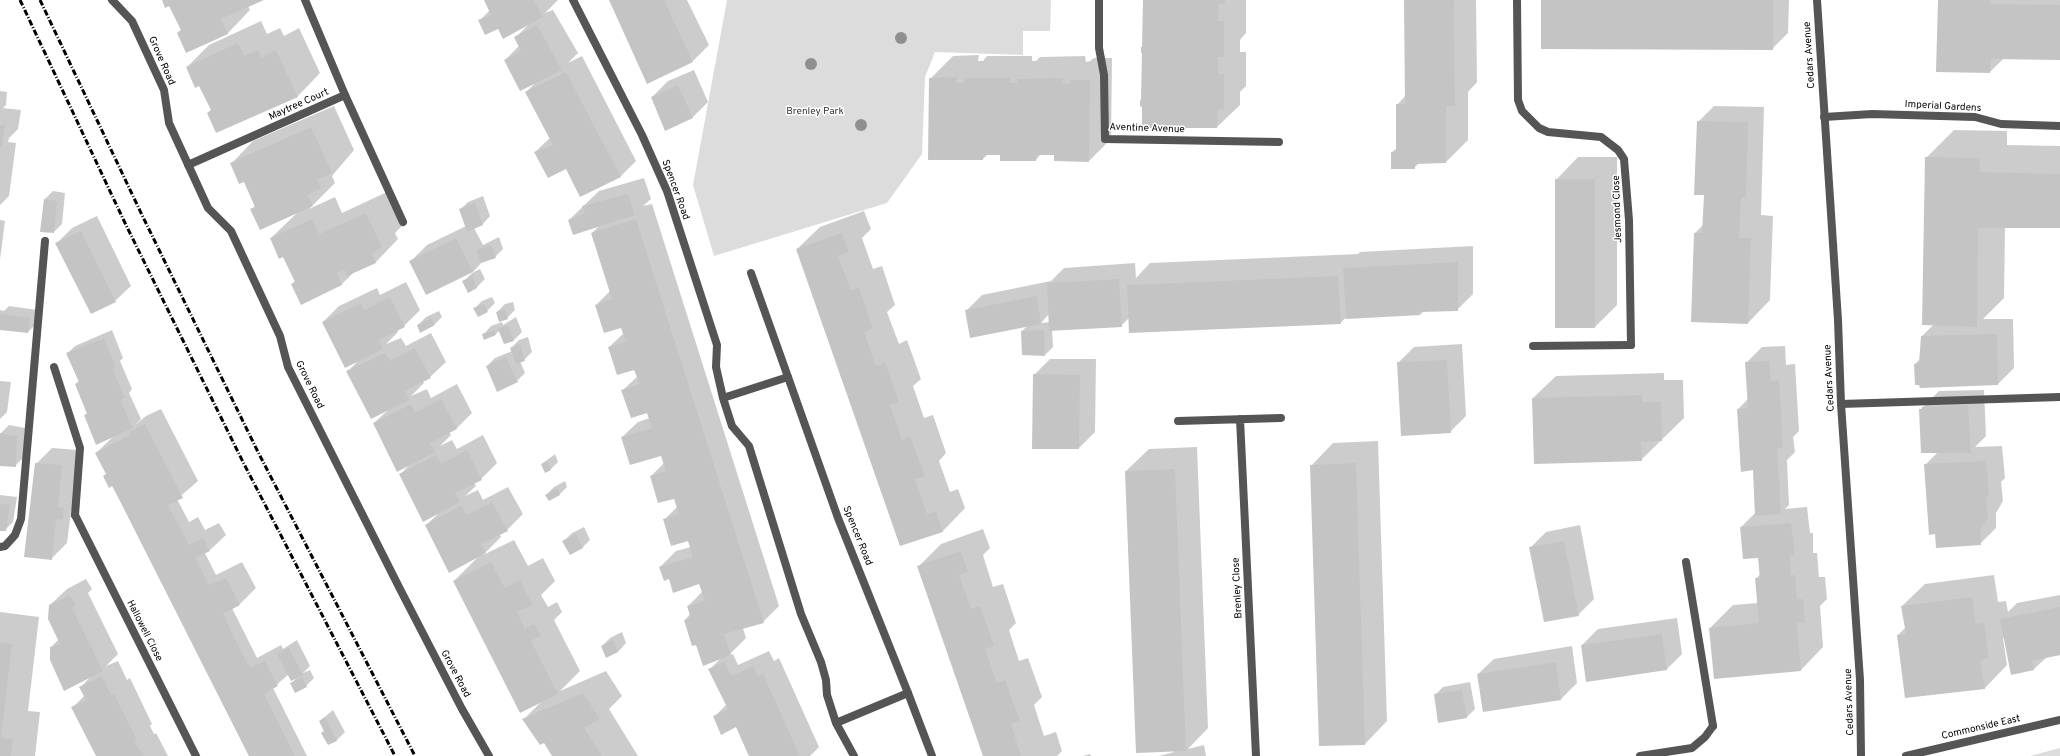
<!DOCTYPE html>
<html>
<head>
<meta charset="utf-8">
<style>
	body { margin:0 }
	canvas { display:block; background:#fff }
</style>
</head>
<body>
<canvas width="2060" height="756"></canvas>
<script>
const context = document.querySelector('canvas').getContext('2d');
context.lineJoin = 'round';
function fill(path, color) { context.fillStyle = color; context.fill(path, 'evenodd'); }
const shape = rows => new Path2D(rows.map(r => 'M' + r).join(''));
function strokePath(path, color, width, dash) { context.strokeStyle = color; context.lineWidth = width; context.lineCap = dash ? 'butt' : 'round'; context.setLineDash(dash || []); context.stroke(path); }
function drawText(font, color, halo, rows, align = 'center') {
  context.font = font + ' Overpass,sans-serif'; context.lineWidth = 3; context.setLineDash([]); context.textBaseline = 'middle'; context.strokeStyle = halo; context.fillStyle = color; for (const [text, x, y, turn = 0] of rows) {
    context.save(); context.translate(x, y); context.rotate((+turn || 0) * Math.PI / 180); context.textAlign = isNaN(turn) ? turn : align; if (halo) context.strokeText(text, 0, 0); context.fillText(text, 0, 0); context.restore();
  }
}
fill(shape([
	[727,0,1051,0,1050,31,1023,31,1023,55,935,52,925,77,922,154,887,203,714,256,693,185],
	[2060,748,2060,756,2030,756]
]), '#dcdcdc');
fill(shape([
	[163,0,261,0,248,6,250,10,228,33,187,52,178,33,182,29,170,4],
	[485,0,558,0,545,13,553,10,578,53,568,63,582,56,636,161,620,177,566,168,535,152,550,138,526,92,535,83,505,60,519,46,515,38,528,25,479,21,490,10],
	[610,0,687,0,709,45,693,61],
	[1144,0,1246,0,1246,33,1240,40,1240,52,1246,52,1246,86,1240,92,1240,105,1217,127,1143,106,1141,100,1142,98,1143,52,1142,47,1143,45],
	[1405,0,1476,0,1477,82,1468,92,1468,140,1446,162,1419,163,1414,168,1392,152,1397,148,1397,105,1405,96],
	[1542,0,1789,0,1788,33,1772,49],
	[1939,0,2060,0,2060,59,2004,58,1990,72],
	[261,21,267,34,280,28,284,36,299,28,320,73,298,96,217,132,212,109,200,85,187,67,209,45],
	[979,55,978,61,983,61,987,56,1032,56,1032,61,1036,61,1040,57,1085,56,1086,62,1090,61,1094,58,1112,58,1111,139,1089,161,1054,154,1041,154,1036,160,1001,154,988,154,983,159,930,79,953,56],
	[694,70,708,102,692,118,652,97,668,81],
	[0,91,7,92,6,105,3,108,21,110,18,129,9,138,8,142,16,143,9,196,0,205,0,208],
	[334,106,354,150,332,176,335,183,309,209,335,197,342,213,389,191,404,224,395,233,398,239,376,262,355,271,342,284,301,304,292,284,295,281,284,256,271,238,297,213,252,209,255,206,244,181,231,164,253,141],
	[1714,106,1764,107,1761,215,1773,216,1770,300,1748,323,1695,233,1703,225,1705,196,1698,122],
	[1954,130,2007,131,2007,145,2060,146,2060,227,2005,227,2004,298,1983,319,2013,319,2014,368,1998,384,1915,364,1920,359,1922,336,1934,324,1926,158],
	[1578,157,1617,157,1617,305,1595,327,1556,180],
	[644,178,651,199,643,206,652,204,779,606,763,622,743,628,746,638,728,656,733,654,738,665,769,651,774,661,779,658,819,747,810,756,749,756,736,726,714,717,727,704,710,669,721,658,696,644,685,620,690,614,688,606,703,591,700,583,669,578,660,567,676,551,691,547,688,540,664,520,678,506,675,497,651,476,664,463,662,455,622,437,638,422,650,418,648,412,623,390,638,376,635,369,609,347,624,333,621,327,596,305,610,291,592,233,600,225,569,220,599,191],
	[53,191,65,193,62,224,54,232,45,199],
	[483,196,490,216,482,225,474,228,483,245,499,237,503,249,495,257,483,261,473,272,411,261,427,245,466,226,460,210,468,202],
	[864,211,871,229,862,238,873,269,882,266,895,305,887,312,899,344,907,340,921,379,913,386,924,418,933,415,946,453,939,461,950,492,958,489,965,508,943,531,900,545,797,249,820,227],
	[97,216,131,286,115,301,56,244,72,228],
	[0,220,5,221,0,260],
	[1473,246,1473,294,1457,310,1424,311,1421,314,1346,318,1340,323,1129,318,1121,326,1052,329,1053,347,1045,355,1022,331,1028,325,966,311,982,295,1051,281,1064,268,1135,263,1136,278,1150,263,1358,254,1360,252],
	[1049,314,1050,322,1041,323],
	[480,269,485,279,477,287,468,292,464,281,472,273],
	[406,282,420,310,404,326,397,329,398,332,386,344,401,338,406,346,431,333,446,362,430,377,423,381,424,383,411,396,427,389,431,398,457,384,472,413,456,429,449,432,451,435,440,446,452,440,457,449,483,435,497,463,481,479,474,482,476,486,465,496,478,490,483,500,508,487,523,514,507,530,500,534,501,537,483,555,514,540,528,566,543,558,555,581,541,595,548,607,557,602,562,612,554,620,580,671,560,691,606,671,622,696,609,709,638,756,554,756,544,741,524,719,541,702,454,581,478,557,426,525,438,514,400,475,410,464,374,423,387,411,348,371,358,361,323,322,339,306,377,288,380,295],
	[492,297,495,303,487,311,474,309,482,301],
	[513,302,515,310,507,318,497,312,505,304],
	[9,306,38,310,36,324,28,332,0,329,0,310,4,311],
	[439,311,442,317,434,325,418,325,426,317],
	[516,317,522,332,514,340,505,343,500,330,496,334,483,335,491,326,502,322,503,325],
	[112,330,123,358,120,361,132,389,129,393,141,419,134,426,146,416,161,409,198,481,177,499,189,522,198,517,205,530,219,523,226,535,210,550,205,553,216,575,242,562,256,588,240,604,232,608,257,658,281,645,283,649,297,640,310,666,303,673,310,670,314,678,306,686,291,684,297,677,289,674,273,688,307,756,249,756,96,453,114,436,85,416,88,412,76,384,79,381,67,354,75,346],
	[528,337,532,352,524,360,520,361,525,373,517,381,487,366,495,358,512,351,511,348,519,340],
	[1462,344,1466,416,1450,432,1398,363,1414,347],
	[1785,346,1786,365,1795,364,1799,431,1793,437,1795,452,1786,461,1787,461,1789,505,1785,509,1807,507,1810,533,1813,533,1813,553,1817,553,1819,577,1825,577,1827,599,1820,606,1823,647,1801,670,1715,678,1710,628,1733,605,1758,603,1756,579,1760,574,1759,559,1741,527,1755,513,1754,470,1741,471,1738,409,1748,399,1746,363,1762,347],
	[1050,359,1096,359,1095,432,1079,448,1034,375],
	[1664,373,1664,380,1683,380,1684,418,1641,460,1533,398,1556,376],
	[0,381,11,382,7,412,0,419],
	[1984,390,1986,436,1975,447,2002,446,2005,478,2001,482,2003,501,1996,513,1996,528,1980,544,1925,465,1938,452,1920,410,1939,391],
	[9,425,25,428,23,458,15,466,0,465,1,433],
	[1378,441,1387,721,1365,744,1320,745,1311,466,1333,443],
	[1197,447,1208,728,1188,749,1204,745,1206,756,1159,756,1174,752,1126,471,1149,449],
	[52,448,78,450,78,503,71,511,67,543,51,559,36,464],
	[555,454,558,462,550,470,542,464],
	[565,481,567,487,559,495,546,495,554,487],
	[0,495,17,497,13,522,5,530,0,530],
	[1580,525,1594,599,1578,615,1530,548,1546,532],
	[584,527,590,540,582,548,564,541,572,533],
	[983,529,990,548,983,555,993,587,1003,584,1016,623,1009,630,1019,661,1028,658,1042,697,1034,705,1044,736,1056,732,1062,751,1057,756,985,756,919,566,941,544],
	[1994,575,1998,602,2006,601,2008,612,2017,603,2060,595,2060,655,2047,657,2034,669,2012,674,2005,638,2003,638,2007,665,1985,688,1898,635,1906,627,1902,606,1925,584],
	[86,579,92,589,88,593,118,654,106,666,118,661,127,680,130,678,152,724,150,726,154,734,156,733,168,756,97,756,73,707,85,695,81,687,91,676,51,647,59,639,50,605,67,589],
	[0,612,39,617,28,711,40,712,35,756,0,756],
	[1677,618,1682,654,1666,670,1582,645,1598,629],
	[622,632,626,643,618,652,602,646,610,638],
	[1572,646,1577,683,1561,699,1483,711,1478,674,1494,659],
	[1470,682,1475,709,1467,717,1439,722,1435,695,1443,687],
	[333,710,345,732,337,740,329,744,320,721],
	[1090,754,1091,756,1083,756]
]), '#0003');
fill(shape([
	[162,0,264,0,221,19,228,34,186,53,177,33,181,30,169,6,165,8],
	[484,0,534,0,543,17,503,39,498,29,485,35,478,20,491,15],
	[609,0,664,0,693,62,647,84],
	[1143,0,1225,0,1225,3,1219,4,1218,21,1224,21,1224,57,1218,57,1218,74,1224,74,1224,109,1218,110,1217,128,1142,128,1142,107,1140,106,1140,100,1141,100,1142,53,1141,53,1141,47,1142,47],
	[1404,0,1454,0,1455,106,1446,106,1446,163,1415,164,1415,169,1391,169,1391,152,1396,152,1396,104,1405,104],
	[1541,0,1773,0,1773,50,1541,49],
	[1938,0,1991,0,1991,4,2060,5,2060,60,1991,59,1990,73,1936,72],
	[537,25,562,70,520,91,504,60,521,51,514,37],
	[238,43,244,56,258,50,261,58,276,50,298,97,216,133,207,113,211,110,199,86,195,88,186,67],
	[566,72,621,177,580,197,566,169,548,178,534,152,553,145,525,92],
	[957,77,956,83,964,83,964,78,1010,78,1010,83,1017,83,1017,79,1063,78,1063,84,1070,83,1070,80,1090,80,1089,162,1054,161,1054,155,1036,155,1036,161,1000,161,1000,155,983,155,983,160,928,160,929,78],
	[678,85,693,118,665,131,651,97],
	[1697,121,1748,122,1746,197,1741,197,1739,238,1751,238,1748,324,1691,322,1694,233,1702,233,1704,195,1694,195],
	[0,125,5,125,2,146,0,146],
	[311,127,332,173,317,180,321,188,307,195,313,206,260,230,250,209,255,207,244,182,239,184,230,163],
	[1925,157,1979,158,1980,172,2060,174,2060,228,1978,228,1977,327,1922,325],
	[1555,179,1595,179,1595,328,1555,328],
	[628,194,635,215,573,235,568,220,585,213,582,206],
	[44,199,57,201,54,233,40,232],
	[475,203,483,225,467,232,459,209],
	[366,213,382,247,372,253,376,263,347,276,344,269,337,273,342,285,301,305,291,284,295,282,283,257,279,259,270,238,312,219,319,234],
	[636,219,764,623,724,634,731,655,703,666,696,645,692,646,684,620,691,618,687,606,705,601,699,584,673,593,669,579,664,581,659,567,693,557,688,541,671,546,663,519,679,514,674,499,658,503,650,476,666,471,661,456,630,465,621,437,652,428,647,413,631,418,621,390,640,384,634,370,617,375,608,347,626,342,621,328,604,333,595,305,612,299,591,233],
	[81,231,116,302,91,314,55,243],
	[842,233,849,252,838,256,851,290,859,288,873,328,864,332,876,366,885,362,899,402,890,405,902,440,910,436,925,476,915,479,927,514,936,511,943,532,900,546,796,249],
	[456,238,473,272,426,295,409,261],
	[491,244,496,258,481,263,476,250],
	[1458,262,1458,311,1418,312,1421,315,1346,319,1343,268],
	[472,276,477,288,468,293,462,281],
	[1338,276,1341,324,1129,333,1127,285],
	[1119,279,1122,327,1049,331,1047,283],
	[1037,296,1041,324,970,338,965,310],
	[390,297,405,327,379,340,383,349,345,368,322,322,361,303,364,310],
	[484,304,488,312,478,317,473,308],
	[505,309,508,319,499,322,496,312],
	[0,314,30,318,28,333,0,330],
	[431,318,435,325,420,333,417,325],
	[508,325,514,341,504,344,498,329],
	[494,330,496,335,484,340,482,334],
	[1044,330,1045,356,1022,355,1021,331],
	[1997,334,1998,385,1920,388,1919,385,1915,385,1914,364,1919,363,1921,336],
	[104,338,116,367,112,368,125,398,120,400,133,428,96,445,84,415,87,414,75,384,79,382,66,353],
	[520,344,525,361,516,364,510,348],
	[415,348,431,378,404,391,409,400,371,419,346,371,385,353,390,361],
	[506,357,518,382,497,392,486,366],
	[1447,360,1451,433,1401,436,1397,362],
	[1769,361,1771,381,1779,380,1783,448,1777,448,1781,514,1755,516,1753,470,1741,472,1737,409,1748,408,1745,362],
	[1033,374,1080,375,1079,449,1032,449],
	[1642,395,1642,402,1661,402,1662,441,1641,442,1642,461,1534,464,1532,398],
	[441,399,457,429,430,443,435,452,397,472,373,423,411,404,415,413],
	[1968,405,1971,453,1921,453,1919,409,1922,409,1922,407],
	[145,424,183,498,168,505,189,545,203,538,210,551,195,558,209,585,226,578,240,605,223,614,236,641,250,668,265,661,278,686,264,694,295,756,249,756,118,497,112,486,109,488,103,476,106,474,95,453,130,435,129,432],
	[0,433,17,436,16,467,0,466],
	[467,450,482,480,455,493,460,502,423,522,399,474,436,455,441,464],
	[547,461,551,470,545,473,541,464],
	[1986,461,1989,495,1986,496,1988,518,1980,530,1981,545,1936,548,1935,534,1929,535,1924,464],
	[35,463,62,465,58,507,64,508,63,520,56,519,52,560,24,557],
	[1356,463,1365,745,1319,746,1310,465],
	[1175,469,1186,751,1136,753,1125,471],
	[557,488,560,495,549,501,545,495],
	[492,502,508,531,481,544,486,553,449,573,425,525,462,505,467,515],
	[0,504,10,505,6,531,0,531],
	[1791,523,1795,555,1790,555,1791,575,1795,575,1797,599,1803,599,1805,622,1797,623,1801,671,1714,679,1709,628,1759,623,1755,578,1760,578,1758,558,1743,559,1740,527],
	[576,534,583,548,570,555,562,541],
	[1564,541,1579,616,1544,622,1529,547],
	[961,551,968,572,959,575,971,609,980,606,994,646,985,649,997,683,1005,680,1020,721,1011,724,1021,756,983,756,917,566],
	[491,562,505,588,520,580,533,605,517,612,525,629,534,624,541,635,531,641,558,694,520,713,453,581],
	[70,595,76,606,72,608,103,671,64,691,50,660,50,647,60,644,48,619,49,605],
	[1972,597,1976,624,1984,623,1989,658,1980,660,1985,689,1905,698,1897,635,1906,634,1901,606],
	[2060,607,2060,655,2032,661,2034,670,2011,675,2000,619],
	[1662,634,1667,670,1586,682,1581,645],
	[613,640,618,652,606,658,601,646],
	[0,642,12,644,1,738,13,739,11,756,0,756],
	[289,648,303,675,291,681,277,654],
	[724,662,732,676,753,666,758,676,763,674,800,756,749,756,736,727,721,735,713,716,728,709,708,669],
	[1556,662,1561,700,1483,712,1477,674],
	[102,676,111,695,114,694,137,740,134,742,144,756,96,756,71,707,86,700,79,687],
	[302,677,307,687,295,693,290,683],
	[1462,690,1467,718,1438,723,1434,694],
	[583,693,600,719,584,728,602,756,552,756,544,743,540,745,522,719],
	[325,717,337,741,328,745,321,733,324,731,319,721]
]), '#c4c4c4');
strokePath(shape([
	[345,95,403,222],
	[1824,117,1872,114,1975,117,2001,124,2060,126],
	[751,273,788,377],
	[1533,346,1631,345],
	[54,367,80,448,75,515],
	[1841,404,2060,397],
	[0,547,5,546,15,535,21,519,45,241],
	[1686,562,1713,726],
	[908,693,932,756]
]), '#555', 8);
strokePath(shape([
	[112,0,132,21,164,90,169,123,208,208,231,231,280,336,288,367,401,591,462,709,489,756],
	[573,0,642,135,667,191,717,345,716,367,723,398,732,426,749,446,801,614,821,662,826,680,827,695,836,723,854,756],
	[1099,0,1099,48,1104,75,1105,139,1279,142],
	[1517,0,1518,100,1522,111,1539,128,1548,132,1601,137,1618,150,1624,159,1629,220,1631,345],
	[188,165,345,95,305,0],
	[723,398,788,377,838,518,908,693,836,723],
	[1240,419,1256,756],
	[1178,421,1281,418],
	[75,515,196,756],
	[1640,756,1692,748,1705,737,1713,726]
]), '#555', 8);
strokePath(shape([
	[1817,0,1838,320,1841,404,1860,680,1861,756],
	[1906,756,2060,720]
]), '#555', 8);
strokePath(shape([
	[20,0,125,223,243,462,395,756],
	[40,0,142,215,258,452,415,756]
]), '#000', 3, [6, 2, 1, 2]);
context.fillStyle = '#8f8f8f';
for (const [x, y] of [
	[901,38],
	[811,64],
	[861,125]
]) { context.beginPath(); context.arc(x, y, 6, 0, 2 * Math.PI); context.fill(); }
drawText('10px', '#000', '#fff', [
	["Cedars Avenue",1810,55,-94],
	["Grove Road",161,61,66],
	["Maytree Court",299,105,-24],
	["Imperial Gardens",1943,107,3],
	["Aventine Avenue",1147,129,2],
	["Spencer Road",675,190,70],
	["Jesmond Close",1618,209,-92],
	["Cedars Avenue",1830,378,-93],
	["Grove Road",309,385,64],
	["Spencer Road",857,536,68],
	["Brenley Close",1238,588,-93],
	["Hallowell Close",144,631,63],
	["Grove Road",455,674,62],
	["Cedars Avenue",1850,702,-92],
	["Commonside East",1981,728,-13]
]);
drawText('10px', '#333', '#fff', [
	["Brenley Park",815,112]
]);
</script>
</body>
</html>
